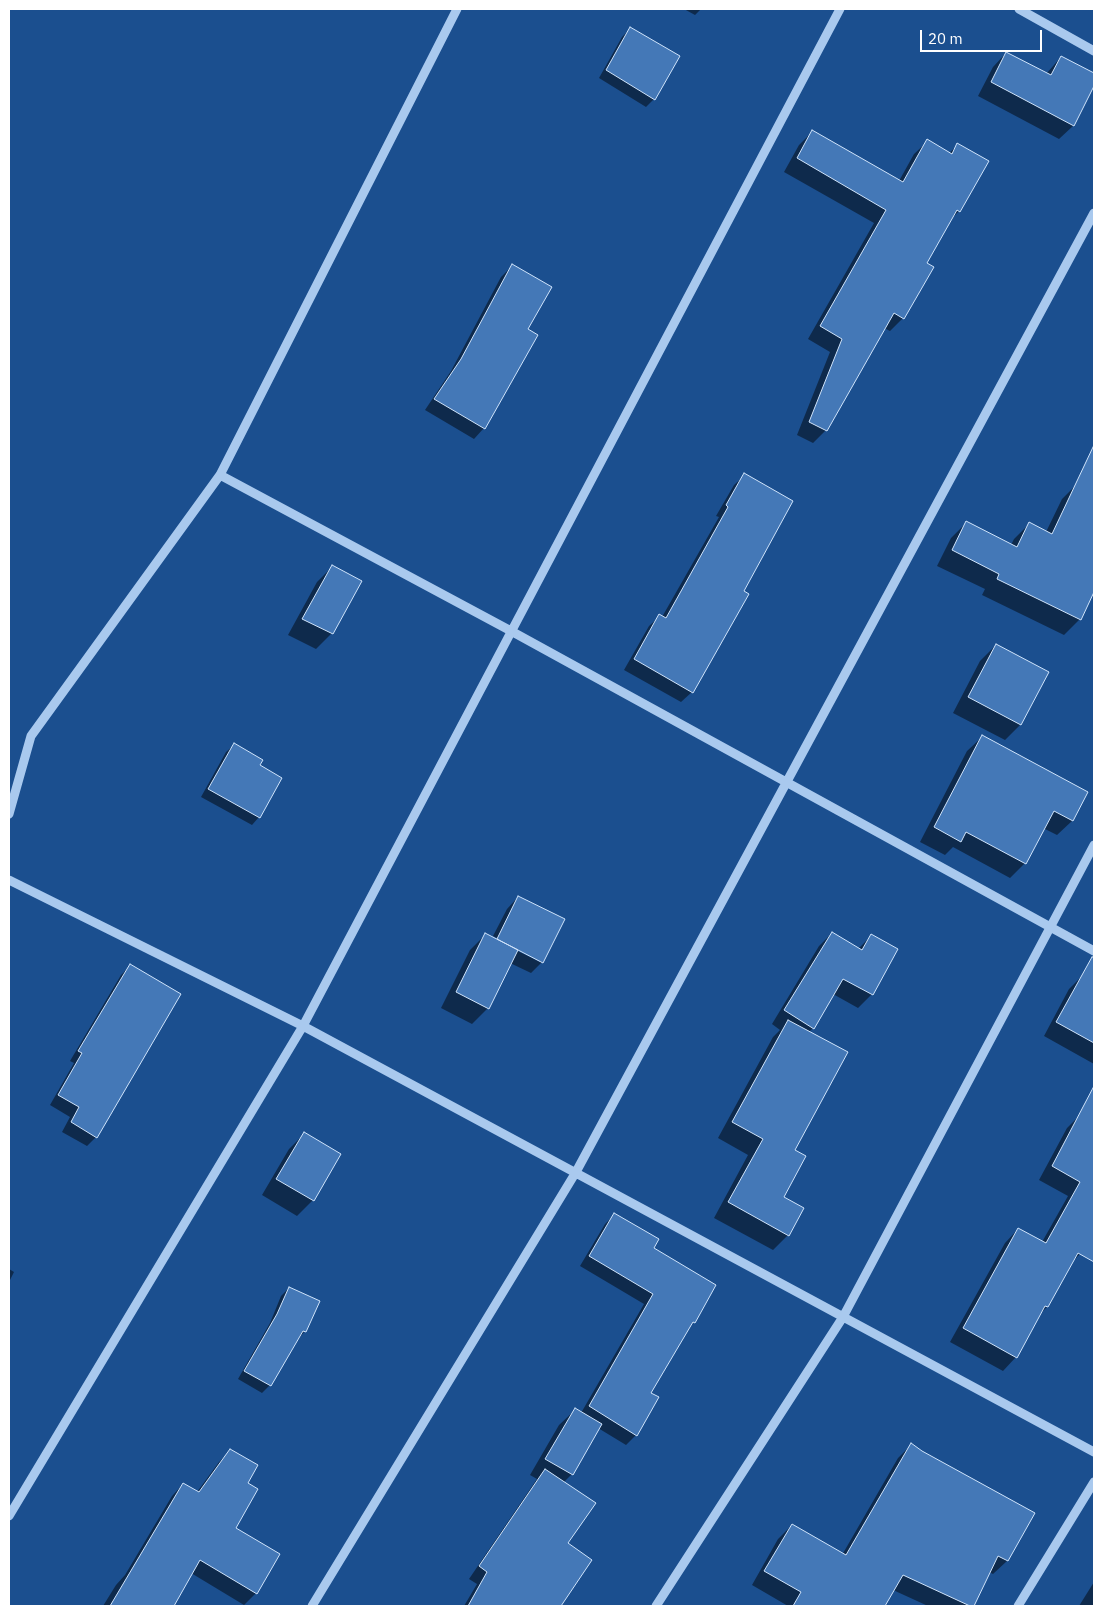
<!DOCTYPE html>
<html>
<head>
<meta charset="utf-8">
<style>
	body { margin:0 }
	#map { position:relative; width:1103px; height:1615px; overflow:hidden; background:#1b4f8f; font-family:"IBM Plex Sans",sans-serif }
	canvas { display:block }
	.frame { position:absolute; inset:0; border:10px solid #fff; pointer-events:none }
	.scale { position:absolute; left:920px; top:30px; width:122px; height:22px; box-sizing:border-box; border:2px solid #fff; border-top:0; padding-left:6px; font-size:15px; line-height:18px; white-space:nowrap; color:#fff; -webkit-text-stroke:4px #1b4f8f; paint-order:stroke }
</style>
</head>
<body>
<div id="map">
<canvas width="1103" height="1615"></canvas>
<div class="frame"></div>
<div class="scale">20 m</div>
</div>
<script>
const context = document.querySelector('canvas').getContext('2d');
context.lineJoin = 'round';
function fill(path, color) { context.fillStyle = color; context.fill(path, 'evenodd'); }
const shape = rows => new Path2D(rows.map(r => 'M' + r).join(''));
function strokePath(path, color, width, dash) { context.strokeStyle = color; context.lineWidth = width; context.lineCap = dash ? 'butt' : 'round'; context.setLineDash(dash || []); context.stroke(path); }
fill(shape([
	[684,9,701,9,695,15],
	[630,29,678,57,654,99,646,107,599,78,622,37],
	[1006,53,1046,74,1061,57,1094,75,1094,83,1073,126,1059,139,978,96,993,67],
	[812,132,899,181,914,154,928,141,949,153,958,145,959,211,949,221,925,263,903,318,890,331,884,328,826,430,813,443,797,435,830,352,808,339,874,223,784,172,799,145],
	[512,266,526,329,484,428,474,439,425,410,451,371,501,277],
	[745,475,742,591,692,692,681,702,624,670,649,626,660,616,662,617,719,517,716,516,734,485],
	[1077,484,1094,492,1094,590,1080,619,1064,635,982,595,985,589,937,566,951,538,966,523,1011,545,1014,539,1029,524,1046,532,1062,499],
	[333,566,332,633,316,649,288,635,317,582],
	[996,645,1047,673,1020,725,1005,740,953,713,980,661],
	[982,737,1087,792,1072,821,1057,835,1043,828,1025,863,1010,878,953,847,945,855,920,842,967,751],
	[234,745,258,766,259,817,252,825,201,797,226,752],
	[518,897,542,962,531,973,510,963,488,1008,472,1024,441,1008,470,950,485,935,540,962,540,960,493,936,507,909],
	[832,933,858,949,871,936,872,994,858,1008,833,994,813,1028,809,1032,794,1151,782,1197,788,1235,773,1250,714,1218,748,1155,718,1138,773,1037,780,1030,772,1024,819,946],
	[130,966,96,1137,87,1146,62,1132,70,1117,50,1105,74,1063,70,1061,121,975],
	[1083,975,1094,982,1094,1064,1044,1036,1069,989],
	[1094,1088,1094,1228,1080,1254,1071,1263,1047,1307,1039,1315,1016,1357,1003,1371,950,1342,1005,1243,1018,1229,1042,1242,1068,1196,1039,1180,1067,1128,1080,1115],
	[304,1134,313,1200,297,1216,262,1195,289,1149],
	[615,1214,652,1249,694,1322,687,1328,649,1393,636,1435,626,1445,598,1428,572,1474,564,1482,566,1543,590,1560,560,1606,464,1606,477,1584,469,1579,537,1479,530,1475,559,1425,575,1410,581,1413,644,1304,580,1266,605,1224],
	[9,1269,14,1272,9,1282],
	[289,1288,305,1331,298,1339,270,1385,262,1393,238,1379,270,1323,281,1296],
	[911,1445,922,1452,1033,1513,1007,1561,993,1574,989,1572,973,1606,928,1606,893,1590,884,1606,788,1606,752,1585,778,1539,792,1525,842,1555,898,1458],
	[231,1450,246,1483,234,1529,256,1593,244,1605,191,1573,172,1606,103,1606,116,1585,125,1575,172,1496,183,1484,197,1492,219,1462],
	[1094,1582,1094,1606,1079,1606]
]), '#0007');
const building = shape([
	[630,27,680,56,655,100,606,70,630,27],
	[1006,52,1051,75,1061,56,1094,73,1094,86,1074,126,991,82,1006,52],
	[812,130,903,182,927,139,952,154,957,143,989,161,960,212,957,210,927,263,934,267,904,319,894,313,827,431,809,422,842,339,820,326,886,210,797,158,812,130],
	[512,264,552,287,528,329,538,335,485,429,434,399,461,359,512,264],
	[1094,445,1094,592,1081,620,997,579,999,574,952,550,966,521,1017,547,1029,522,1052,534,1094,445],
	[744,473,793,501,744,591,749,594,693,693,634,659,659,614,666,618,728,507,726,505,744,473],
	[332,565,362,581,333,634,302,619,332,565],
	[996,644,1049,672,1021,725,968,697,996,644],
	[982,735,1088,792,1073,821,1054,811,1026,864,966,832,961,842,934,827,982,735],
	[234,743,263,760,260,765,282,778,260,818,208,789,234,743],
	[518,896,565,919,543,963,497,939,518,896],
	[832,932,862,950,871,934,898,949,873,995,843,979,814,1029,784,1010,832,932],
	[485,933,518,950,489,1009,456,992,485,933],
	[1092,957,1094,957,1094,1043,1056,1022,1092,957],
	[130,964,181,994,97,1138,71,1122,79,1107,58,1095,82,1053,78,1051,130,964],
	[788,1020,848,1052,795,1150,806,1156,784,1197,804,1208,789,1236,728,1202,763,1139,732,1122,788,1020],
	[1094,1086,1094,1262,1078,1253,1048,1307,1045,1306,1017,1358,963,1328,1018,1228,1046,1243,1080,1182,1052,1166,1094,1086],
	[304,1132,341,1154,314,1201,276,1179,304,1132],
	[614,1213,659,1239,654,1248,716,1285,695,1323,693,1322,651,1393,659,1397,637,1436,589,1406,653,1294,589,1256,614,1213],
	[289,1287,320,1301,306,1332,303,1331,271,1386,244,1371,277,1314,289,1287],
	[575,1408,602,1424,573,1475,545,1459,575,1408],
	[911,1443,922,1451,1035,1513,1008,1561,998,1556,974,1606,970,1606,903,1575,885,1606,793,1606,801,1592,764,1571,792,1524,846,1555,911,1443],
	[230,1449,258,1465,248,1483,258,1489,236,1528,280,1554,257,1594,200,1560,174,1606,110,1606,183,1483,199,1492,230,1449],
	[545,1469,596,1503,568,1543,592,1560,561,1606,468,1606,487,1572,479,1566,545,1469]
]);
fill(building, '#4478b7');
strokePath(building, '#cfe3fa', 1);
strokePath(shape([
	[1019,9,1094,51],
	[220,475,511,631,1094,951],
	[9,814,31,736,220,475,457,9],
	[9,880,303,1026,1094,1452],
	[9,1516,303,1026,840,9],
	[312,1606,576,1172,1094,213],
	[656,1606,843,1317,1094,845],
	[1018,1606,1094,1482]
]), '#a9c9ee', 9);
</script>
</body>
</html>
